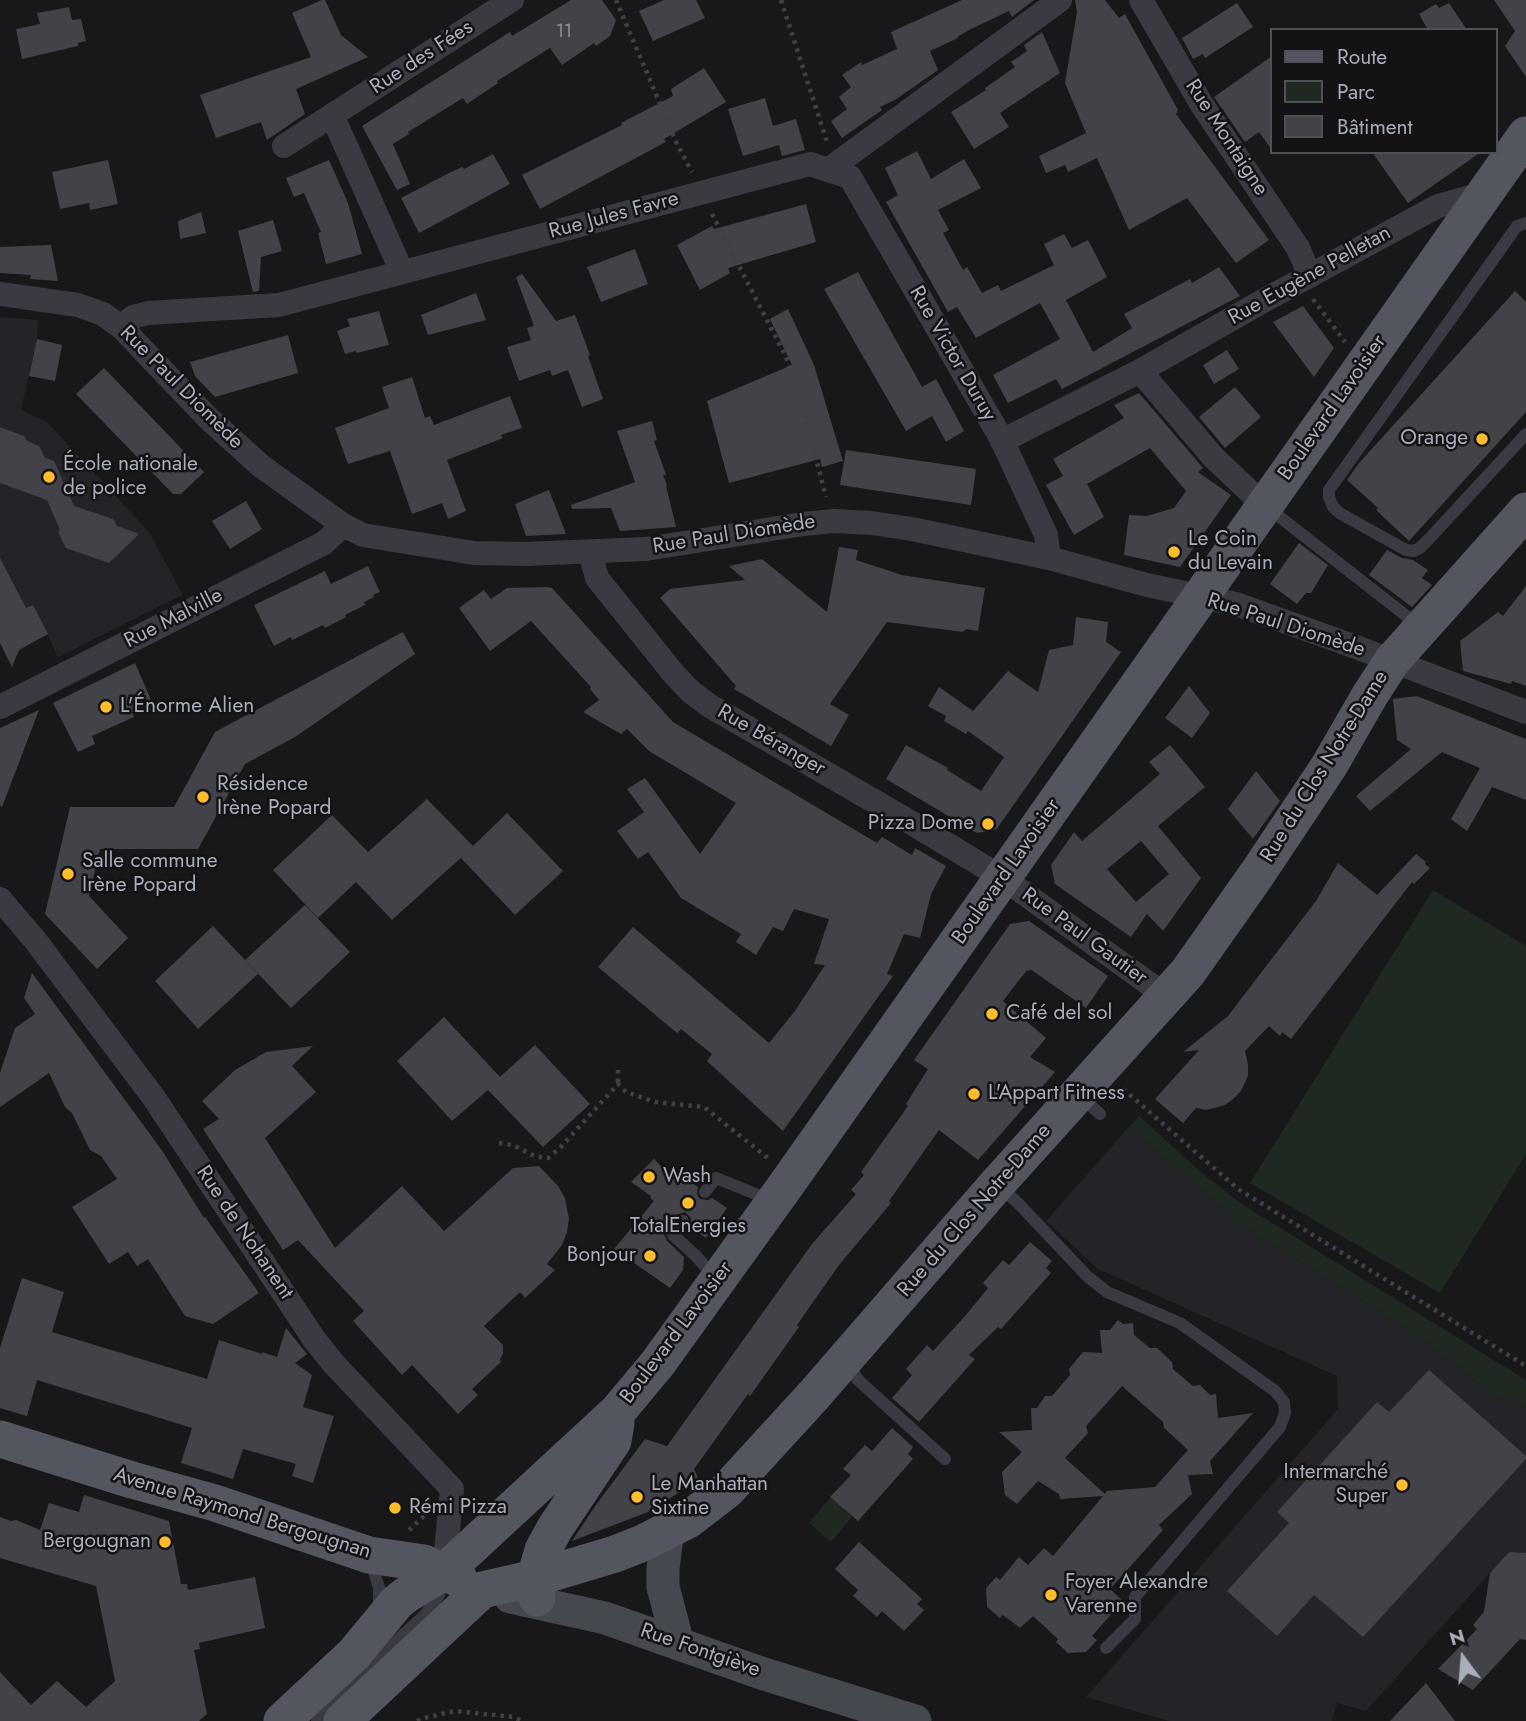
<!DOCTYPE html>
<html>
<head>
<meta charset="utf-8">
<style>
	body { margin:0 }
	#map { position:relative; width:1526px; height:1721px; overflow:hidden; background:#18181a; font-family:Jost,sans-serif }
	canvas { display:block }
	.legend { position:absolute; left:1270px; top:28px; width:228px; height:126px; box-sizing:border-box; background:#131315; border:2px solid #4f5157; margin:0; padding:9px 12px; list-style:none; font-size:21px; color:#a9aebb }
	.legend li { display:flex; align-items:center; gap:14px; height:35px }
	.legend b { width:35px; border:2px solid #4f5157 }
	.north { position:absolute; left:1428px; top:1623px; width:70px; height:70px; -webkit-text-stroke:5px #131315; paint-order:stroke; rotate:344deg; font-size:19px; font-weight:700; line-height:28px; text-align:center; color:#a9aebb }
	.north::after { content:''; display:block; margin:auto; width:24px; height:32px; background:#a9aebb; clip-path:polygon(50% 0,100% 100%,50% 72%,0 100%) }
</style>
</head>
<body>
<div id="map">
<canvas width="1526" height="1721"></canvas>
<ul class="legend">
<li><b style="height:9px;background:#54565f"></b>Route</li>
<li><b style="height:19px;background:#1f2921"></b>Parc</li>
<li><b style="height:19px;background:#424348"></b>Bâtiment</li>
</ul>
<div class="north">N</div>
</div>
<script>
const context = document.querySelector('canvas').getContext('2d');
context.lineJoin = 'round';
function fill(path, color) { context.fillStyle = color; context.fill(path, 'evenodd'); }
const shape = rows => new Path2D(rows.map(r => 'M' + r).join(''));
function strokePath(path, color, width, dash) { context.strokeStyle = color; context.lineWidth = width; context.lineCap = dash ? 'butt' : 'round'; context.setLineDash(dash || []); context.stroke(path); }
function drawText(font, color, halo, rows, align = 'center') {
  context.font = font + ' Jost,sans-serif'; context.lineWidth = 5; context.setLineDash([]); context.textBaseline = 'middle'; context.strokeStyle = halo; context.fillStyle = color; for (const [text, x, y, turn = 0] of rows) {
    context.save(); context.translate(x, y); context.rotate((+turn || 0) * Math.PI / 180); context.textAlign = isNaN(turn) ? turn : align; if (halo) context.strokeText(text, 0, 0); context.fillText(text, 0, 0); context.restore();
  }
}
fill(shape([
	[0,317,38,320,37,339,21,410,47,422,149,532,183,595,58,657,33,605,26,608,0,581],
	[1129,1127,1245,1227,1410,1330,1492,1393,1518,1405,1526,1407,1526,1553,1509,1552,1366,1711,1337,1703,1332,1721,1169,1721,1086,1697,1338,1409,1337,1376,1098,1269,1046,1221]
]), '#242428');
fill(shape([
	[1433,890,1526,946,1526,1154,1440,1293,1250,1183],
	[1139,1116,1202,1173,1240,1203,1526,1380,1526,1407,1518,1405,1492,1393,1410,1330,1245,1227,1129,1127],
	[831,1497,852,1517,831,1542,809,1523]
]), '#1f2921');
fill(shape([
	[322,0,325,0,341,35,368,57,296,89,305,114,267,140,261,122,216,138,200,95,311,57,292,13],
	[571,0,602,0,616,20,610,36,596,46,594,43,562,65,550,48,497,81,498,83,467,104,463,98,408,132,409,134,393,144,410,184,397,190,362,126,510,32,512,36],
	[664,0,696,0,705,18,653,41,639,11],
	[962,0,1034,0,1012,17,1009,11,969,30,957,37,958,38,930,51,938,70,895,100,880,107,882,110,842,138,831,121,847,109,839,97,851,87,842,75,861,62,862,65,897,49,891,32],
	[1075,0,1105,0,1119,18,1125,14,1178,110,1176,114,1269,240,1236,263,1187,198,1129,230,1097,158,1068,172,1065,165,1046,173,1039,156,1086,133,1065,83,1077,12],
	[1494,0,1526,0,1526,77,1505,46,1515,31],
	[1237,3,1253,27,1205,58,1203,54,1193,59,1182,38],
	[1449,3,1467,30,1428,30,1419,14,1436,4,1439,8],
	[69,7,72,20,81,19,86,41,78,43,78,46,22,59,16,29,40,24,37,13],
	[1042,32,1060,73,1000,113,1009,127,974,149,951,112,986,90,985,88,1015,67,1011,62,1027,51,1024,45],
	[1272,56,1272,150,1259,132,1245,142,1214,97],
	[704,68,726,102,664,139,666,142,540,209,522,175,622,125,621,123,673,96,671,89],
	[765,98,773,126,796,119,805,150,782,156,779,145,743,156,728,109],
	[917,151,931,179,964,159,981,188,938,210,949,230,943,233,963,270,967,267,982,293,998,285,1001,291,1054,265,1044,244,1064,234,1072,248,1088,240,1107,277,1066,300,1093,352,1132,328,1124,314,1190,279,1192,283,1219,267,1240,296,1062,389,1056,379,1008,403,993,375,1060,339,1040,303,976,338,957,307,948,312,886,202,898,195,885,168],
	[1372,152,1481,152,1408,203],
	[493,154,510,184,419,233,401,198,449,173,462,167,464,169],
	[108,160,118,204,90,210,89,203,60,209,52,172],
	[329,160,348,203,362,254,326,264,318,233,321,232,304,193,294,197,286,178],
	[806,204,816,242,728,268,730,273,700,290,677,245,712,226,714,229],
	[201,212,206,233,180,239,178,221],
	[273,220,282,251,261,257,259,291,253,292,238,231],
	[51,245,58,281,30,279,31,275,0,273,0,247],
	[635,249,648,284,601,302,587,267],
	[858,272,922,387,936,379,964,431,946,442,932,416,906,431,824,289],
	[522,274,556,321,575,315,590,355,588,356,603,399,582,407,568,370,552,376,550,370,519,381,507,347,531,340,527,328,534,326,516,277],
	[1515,291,1526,302,1526,412,1409,541,1376,510,1378,508,1347,480,1359,463],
	[476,293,486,320,428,335,421,315],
	[1303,306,1334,348,1314,377,1273,322],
	[788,309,814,365,843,461,822,467,820,459,729,483,707,401,792,365,770,319],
	[379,311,389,345,357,353,356,351,345,354,337,331,350,326,347,319],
	[288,335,298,373,215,397,195,376,190,362],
	[37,339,62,345,55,381,29,376],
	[1227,350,1239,369,1214,384,1203,365],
	[104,368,204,472,181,494,173,494,76,394],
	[412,377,425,418,430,416,434,425,510,396,522,428,501,435,503,438,447,460,466,511,448,519,442,503,412,514,390,451,348,464,335,428,389,408,382,387],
	[1235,387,1261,417,1225,448,1199,417],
	[1139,393,1203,468,1198,472,1231,495,1180,567,1124,555,1129,515,1147,516,1174,508,1186,491,1150,448,1087,484,1104,517,1074,535,1046,485,1063,476,1053,459,1124,418,1114,405],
	[652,421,657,440,654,441,666,475,663,475,667,485,666,486,676,527,620,531,611,508,572,509,571,505,635,482,617,431],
	[0,427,24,436,27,441,39,446,45,458,54,461,74,506,113,519,117,526,139,534,109,563,66,548,58,532,60,530,47,500,0,483],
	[846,450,976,469,971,505,840,485],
	[549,490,566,534,526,536,515,504],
	[246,501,262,529,230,549,212,521],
	[1299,543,1328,565,1311,593,1306,593,1297,604,1270,584],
	[839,547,858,550,856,560,902,575,985,588,978,631,966,629,963,632,887,622,830,704,849,715,831,746,734,689,736,686,660,598,670,589,745,580,729,566,762,559,827,612],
	[1387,550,1402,558,1413,560,1428,570,1422,578,1432,585,1412,607,1369,575],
	[0,558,26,608,33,605,48,634,19,650,12,667,0,643],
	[368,566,380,592,373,595,374,597,364,602,365,605,345,615,346,617,325,628,323,625,292,640,291,637,274,646,254,605,325,571,331,584],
	[1526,586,1526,686,1512,681,1511,684,1463,671,1460,641,1498,612,1503,616],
	[547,587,552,588,673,722,877,843,882,837,912,855,915,848,946,866,931,894,920,938,904,934,887,974,893,976,783,1131,707,1061,712,1054,681,1029,677,1033,598,967,633,927,769,1043,795,1011,825,965,814,964,829,919,794,909,783,931,773,927,756,955,736,942,741,934,681,898,648,852,638,859,617,831,644,812,627,789,645,778,700,854,736,803,649,751,627,729,621,734,583,712,599,700,590,689,591,687,531,621,490,651,459,608,484,590,491,599,507,588],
	[1076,617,1108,622,1106,642,1121,652,996,830,977,833,886,779,906,745,948,768,947,770,981,791,1004,757,968,731,966,734,944,721,946,716,928,706,939,687,973,711,1008,671,1038,692,1049,650,1073,645],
	[403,632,415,654,295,737,245,764,198,849,100,849,89,896,128,938,97,969,45,914,70,807,174,807,215,732],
	[135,663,152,702,132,712,134,717,92,736,95,744,78,752,53,703],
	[1189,686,1210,713,1192,738,1165,718],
	[1417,696,1526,739,1526,800,1492,787,1467,831,1451,819,1480,768,1442,752,1370,811,1356,796,1411,749,1397,740,1393,699],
	[39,710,2,807,0,806,0,728],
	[1170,745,1205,787,1158,826,1201,878,1163,931,1147,914,1131,937,1055,884,1051,865,1074,832,1082,841,1160,774,1149,762],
	[1141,841,1169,874,1136,902,1107,869],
	[1256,771,1280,801,1253,839,1228,809],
	[427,799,473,846,507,813,563,871,515,915,461,858,465,854,392,920,356,882,318,918,273,870,332,815,368,852],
	[1416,854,1426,862,1425,864,1430,868,1414,884,1412,882,1291,1039,1282,1032,1280,1036,1269,1026,1245,1051,1248,1065,1248,1076,1241,1091,1233,1099,1225,1105,1214,1108,1206,1110,1196,1108,1183,1123,1155,1099,1199,1050,1183,1052,1228,1016,1316,901,1338,863,1377,895],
	[305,905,350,952,291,1008,245,960],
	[1029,921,1108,976,1086,1008,1030,969,1029,971,1027,970,1003,1001,1046,1038,1030,1057,1055,1072,978,1160,939,1130,889,1201,891,1203,839,1265,797,1325,799,1327,750,1396,748,1394,694,1469,699,1480,648,1512,572,1541,596,1505,645,1439,667,1446,812,1244,856,1194,851,1190,864,1175,861,1172,908,1106,906,1104,928,1069,914,1060,1010,924],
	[213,926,258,974,198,1029,155,981],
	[32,973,163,1152,204,1218,205,1217,259,1293,213,1324,185,1316,148,1259,137,1266,128,1252,109,1264,72,1207,117,1179,101,1156,90,1150,72,1113,65,1107,49,1073,0,1107,0,1073,15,1028,35,1014,24,998],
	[444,1017,500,1077,535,1045,590,1104,543,1147,488,1090,452,1121,397,1061],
	[313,1046,292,1066,316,1092,265,1138,335,1248,402,1186,444,1231,513,1168,539,1166,558,1186,565,1198,569,1219,567,1232,562,1245,547,1264,555,1270,525,1298,520,1292,484,1326,503,1345,503,1354,500,1359,501,1362,472,1389,478,1395,458,1414,412,1365,402,1375,353,1321,364,1311,298,1240,283,1250,203,1129,219,1119,202,1101,235,1070,266,1052],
	[654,1159,668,1173,671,1168,698,1187,697,1195,700,1199,708,1200,712,1198,727,1208,706,1238,690,1227,691,1218,685,1212,676,1215,666,1230,664,1234,667,1241,684,1257,683,1270,670,1288,614,1249,654,1201,650,1198,651,1196,631,1182],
	[1030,1242,1052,1261,1046,1268,1051,1273,1001,1329,998,1327,969,1355,975,1359,919,1422,892,1398,912,1375,906,1369,927,1345,933,1351,966,1315,988,1288,983,1283,1003,1260,1009,1265],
	[22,1278,64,1292,52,1332,207,1379,219,1340,262,1354,262,1352,277,1357,286,1328,307,1354,295,1363,312,1375,303,1407,334,1416,313,1483,292,1476,296,1464,243,1449,233,1479,181,1463,192,1428,37,1380,27,1416,0,1408,0,1348],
	[1118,1320,1123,1324,1133,1323,1134,1335,1150,1348,1157,1348,1172,1362,1173,1369,1193,1386,1200,1385,1210,1395,1216,1394,1218,1418,1253,1413,1210,1461,1213,1474,1188,1475,1192,1494,1159,1525,1163,1530,1110,1589,1123,1601,1092,1636,1097,1640,1086,1652,1068,1653,1056,1642,1058,1639,1033,1616,1020,1628,1003,1615,1000,1618,987,1607,986,1588,996,1577,1000,1580,1019,1557,1028,1565,1044,1548,1053,1556,1103,1496,1060,1499,1059,1494,1038,1481,1017,1504,1005,1495,1002,1472,1022,1452,999,1432,1032,1430,1031,1408,1037,1408,1045,1396,1052,1396,1070,1375,1069,1369,1083,1352,1102,1353,1100,1330,1110,1330],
	[1122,1386,1163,1422,1164,1428,1188,1450,1155,1487,1107,1491,1105,1494,1065,1458,1088,1433,1086,1426],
	[1429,1370,1526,1456,1526,1459,1363,1637,1314,1595,1277,1636,1227,1591,1289,1523,1277,1512,1377,1402,1389,1412],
	[892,1428,913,1447,908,1454,913,1459,858,1521,830,1497,851,1475,843,1469,865,1445,872,1451],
	[84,1495,169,1521,181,1584,187,1584,188,1590,255,1577,265,1628,199,1643,200,1649,194,1650,207,1714,199,1721,0,1721,0,1672,31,1705,57,1681,86,1707,115,1681,96,1586,0,1558,0,1517,11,1521,16,1520,40,1530,49,1503,79,1512],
	[859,1542,922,1599,917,1604,924,1610,904,1631,882,1611,877,1617,853,1596,858,1590,835,1569],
	[1509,1552,1526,1553,1526,1640,1520,1639,1473,1690,1438,1669,1477,1629,1473,1625,1484,1612,1490,1573],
	[1426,1683,1455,1721,1390,1721]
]), '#424348');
strokePath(shape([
	[616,0,677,144,692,172],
	[781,0,827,142],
	[712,214,786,357,803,408,826,497],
	[1313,299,1345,342],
	[618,1070,618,1084],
	[1123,1089,1238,1189,1526,1366],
	[499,1143,513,1145,534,1156,548,1158,559,1149,618,1084,626,1092,655,1102,704,1107,769,1159],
	[409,1530,426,1514],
	[417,1721,424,1718,455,1711,514,1717,522,1721]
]), '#3e4147', 4.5, [3.5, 5]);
strokePath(shape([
	[1526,223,1517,226,1329,490,1329,497,1333,507,1341,514,1406,550,1414,551,1421,547,1429,539,1526,434],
	[1267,507,1418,625],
	[1081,1097,1100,1114],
	[1000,1187,1018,1203,1087,1276,1107,1292,1180,1323,1275,1391,1284,1402,1285,1413,1280,1427,1135,1597,1135,1619,1106,1648],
	[705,1192,716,1178,758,1195,772,1198],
	[683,1221,673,1235,697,1257,715,1278],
	[849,1360,857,1379,945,1459],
	[370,1559,379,1588,379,1609],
	[317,1721,340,1692,425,1615,439,1595,442,1583]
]), '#3a3b42', 12);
strokePath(shape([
	[1141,0,1202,105,1298,248,1310,276],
	[332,115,402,272],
	[284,146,512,0],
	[828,170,850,177,1001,438,1046,535,1049,558],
	[0,294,78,305,103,314,121,327,208,418,261,466,343,525,363,535,474,553,525,554,646,549,803,524,834,521,871,523,912,529,1049,558,1147,585,1236,604,1356,647,1526,712],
	[121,327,133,317,148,313,279,305,810,164,828,170,1060,0],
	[1140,371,1214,458,1264,505],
	[1002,441,1140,371,1263,301,1438,206,1484,193],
	[590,552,597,578,673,673,691,692,710,706,910,822,1003,878,1166,996],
	[0,707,324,543,343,525],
	[0,899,35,940,154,1098,314,1339,333,1363,452,1489,444,1572]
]), '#3a3b42', 24);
strokePath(shape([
	[668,1530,663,1568,663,1587,678,1644],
	[510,1597,605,1618,761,1673,915,1721]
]), '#464850', 33);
strokePath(shape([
	[0,1439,132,1480,215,1503,369,1555,424,1563,459,1579],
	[482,1590,535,1578,615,1554,643,1543,688,1520,727,1490,814,1395,997,1184,1188,972,1257,874,1329,766,1370,695,1392,661,1526,511],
	[537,1598,535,1578,543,1550,555,1528,613,1441,616,1423],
	[282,1721,354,1654,397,1602,406,1595,444,1572,618,1411,658,1363,791,1178,1526,135],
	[342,1721,482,1590]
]), '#54565f', 37);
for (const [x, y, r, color] of [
	[1482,439,7,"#ffbc2b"],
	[49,477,7,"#ffbc2b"],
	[1174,552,7,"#ffbc2b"],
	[106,707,7,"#ffbc2b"],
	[203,797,7,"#ffbc2b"],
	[988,824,7,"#ffbc2b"],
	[68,874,7,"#ffbc2b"],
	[992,1014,7,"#ffbc2b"],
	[974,1094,7,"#ffbc2b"],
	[649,1177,7,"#ffbc2b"],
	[688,1203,7,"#ffbc2b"],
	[650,1256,7,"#ffbc2b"],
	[1402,1485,7,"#ffbc2b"],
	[637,1497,7,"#ffbc2b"],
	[395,1508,7,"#ffbc2b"],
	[165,1542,7,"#ffbc2b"],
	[1051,1595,7,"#ffbc2b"]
]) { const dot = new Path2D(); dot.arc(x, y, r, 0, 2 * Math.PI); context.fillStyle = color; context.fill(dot); strokePath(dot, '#131315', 2.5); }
drawText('18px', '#8f939e', null, [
	["11",564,33]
]);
drawText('21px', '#a9aebb', '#131315', [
	["Rue des Fées",422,58,-33],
	["Rue Montaigne",1226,138,57],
	["Rue Jules Favre",614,216,-15],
	["Rue Eugène Pelletan",1310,276,-29],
	["Rue Victor Duruy",952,354,60],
	["Rue Paul Diomède",181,388,45],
	["Boulevard Lavoisier",1333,408,-55],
	["Rue Paul Diomède",734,535,-9],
	["Rue Malville",174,619,-27],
	["Rue Paul Diomède",1286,626,18],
	["Rue Béranger",771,741,30],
	["Rue du Clos Notre-Dame",1325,767,-58],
	["Boulevard Lavoisier",1007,872,-55],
	["Rue Paul Gautier",1084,937,36],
	["Rue du Clos Notre-Dame",975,1211,-49],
	["Rue de Nohanent",244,1233,56],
	["Boulevard Lavoisier",677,1333,-53],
	["Avenue Raymond Bergougnan",242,1514,17],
	["Rue Fontgiève",700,1651,19]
]);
drawText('21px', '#a9aebb', '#131315', [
	["Orange",1468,439,"right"],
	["École nationale",63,465],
	["de police",63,489],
	["Le Coin",1188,540],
	["du Levain",1188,564],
	["L'Énorme Alien",120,707],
	["Résidence",217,785],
	["Irène Popard",217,809],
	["Pizza Dome",974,824,"right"],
	["Salle commune",82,862],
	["Irène Popard",82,886],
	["Café del sol",1006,1014],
	["L'Appart Fitness",988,1094],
	["Wash",663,1177],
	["TotalEnergies",688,1227,"center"],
	["Bonjour",636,1256,"right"],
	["Intermarché",1388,1473,"right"],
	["Super",1388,1497,"right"],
	["Le Manhattan",651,1485],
	["Sixtine",651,1509],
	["Rémi Pizza",409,1508],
	["Bergougnan",151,1542,"right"],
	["Foyer Alexandre",1065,1583],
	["Varenne",1065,1607]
], 'left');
</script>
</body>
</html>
